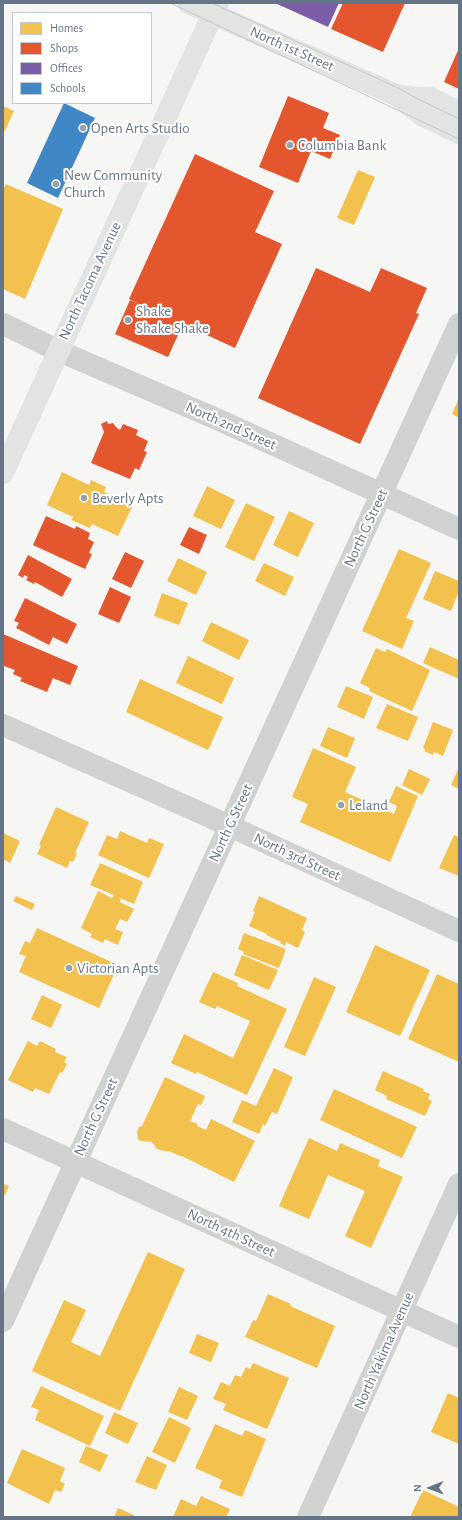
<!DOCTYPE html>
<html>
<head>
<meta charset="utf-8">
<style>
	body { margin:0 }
	#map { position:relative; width:462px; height:1520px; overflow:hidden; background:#f6f7f5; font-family:"Alegreya Sans",sans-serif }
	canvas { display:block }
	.frame { position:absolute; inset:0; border:4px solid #657587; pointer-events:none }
	.legend { position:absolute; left:12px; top:12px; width:140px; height:92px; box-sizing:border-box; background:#fff; border:1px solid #c1c8cf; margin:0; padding:5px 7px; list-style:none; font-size:12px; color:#657587 }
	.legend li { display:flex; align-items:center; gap:8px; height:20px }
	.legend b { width:20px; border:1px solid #c1c8cf }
	.north { position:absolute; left:410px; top:1468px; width:40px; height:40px; -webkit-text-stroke:3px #fff; paint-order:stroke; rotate:269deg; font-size:11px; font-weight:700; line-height:16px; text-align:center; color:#657587 }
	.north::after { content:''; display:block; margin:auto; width:14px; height:18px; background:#657587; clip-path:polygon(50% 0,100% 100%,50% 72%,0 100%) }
</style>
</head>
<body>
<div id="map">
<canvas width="462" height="1520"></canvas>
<div class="frame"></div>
<ul class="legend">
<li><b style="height:11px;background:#f2c14e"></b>Homes</li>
<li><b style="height:11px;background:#e4572e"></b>Shops</li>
<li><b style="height:11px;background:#7b5ea7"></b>Offices</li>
<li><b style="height:11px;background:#3f88c5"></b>Schools</li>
</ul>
<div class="north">N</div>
</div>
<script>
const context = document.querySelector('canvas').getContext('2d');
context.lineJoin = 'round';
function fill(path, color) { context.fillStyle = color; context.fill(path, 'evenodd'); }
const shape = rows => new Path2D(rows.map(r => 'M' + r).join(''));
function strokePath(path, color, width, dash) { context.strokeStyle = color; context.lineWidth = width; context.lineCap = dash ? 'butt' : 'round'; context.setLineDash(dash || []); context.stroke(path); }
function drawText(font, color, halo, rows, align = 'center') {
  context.font = font + ' "Alegreya Sans",sans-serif'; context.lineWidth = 4; context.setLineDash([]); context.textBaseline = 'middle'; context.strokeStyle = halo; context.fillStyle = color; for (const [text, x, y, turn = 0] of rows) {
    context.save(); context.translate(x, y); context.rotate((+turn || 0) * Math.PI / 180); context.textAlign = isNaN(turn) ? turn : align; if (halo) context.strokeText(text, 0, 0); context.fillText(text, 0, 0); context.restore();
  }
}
fill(shape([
	[3,106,14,111,3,135],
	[358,170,375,177,354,225,337,218],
	[6,184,63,209,25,299,3,289,3,190],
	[459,398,459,418,452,414],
	[62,472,89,485,91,480,106,487,104,492,133,505,118,536,92,524,90,528,71,520,73,517,47,505],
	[207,486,235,500,221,529,193,516],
	[246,503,275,517,254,561,225,547],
	[289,511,314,523,298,557,273,545],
	[399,549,431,563,406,618,414,621,402,649,362,631],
	[178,558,207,572,196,595,167,581],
	[264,563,294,577,285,596,255,581],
	[435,571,459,581,459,591,451,611,423,599],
	[162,593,188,603,179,625,154,616],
	[211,622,249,640,239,660,202,641],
	[430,647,459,660,459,679,423,663],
	[376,648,385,652,387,649,430,670,412,711,369,691,370,688,360,683],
	[188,656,234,678,222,704,176,683],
	[140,679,223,717,208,750,126,712],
	[346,686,373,697,364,719,337,707],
	[387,704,418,717,408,741,376,728],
	[433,722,453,730,443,756,434,752,433,755,424,751,425,749,423,748],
	[328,727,355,738,347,758,320,746],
	[313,748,356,767,345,792,394,814,397,806,389,802,396,786,418,796,390,862,300,822,308,804,292,797],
	[459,767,459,789,451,785],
	[409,769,430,779,422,795,402,785],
	[56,807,89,822,75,853,77,854,73,862,70,861,67,868,37,854,41,846,39,845],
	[120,831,147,843,149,838,164,844,149,878,98,855,107,835,117,839],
	[3,833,20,841,10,863,3,859],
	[454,835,459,837,459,876,439,868],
	[100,863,143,882,134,904,117,897,121,899,120,902,134,909,127,922,120,919,115,929,123,932,118,945,105,939,103,943,90,937,92,934,81,928,98,891,112,898,114,895,90,885],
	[16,896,35,904,32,910,13,901],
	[259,896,307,918,302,930,305,932,298,948,286,942,285,946,280,943,281,942,266,935,267,934,249,926,255,912,253,911],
	[37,928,118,965,99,1008,19,972,26,956,19,954,25,941,30,943],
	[244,933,286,949,279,968,243,954,244,952,238,949],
	[375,945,430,970,400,1036,346,1012],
	[242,955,278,970,269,990,234,975],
	[213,972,238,983,237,986,287,1009,247,1095,197,1072,196,1074,171,1063,184,1034,233,1058,250,1021,217,1006,215,1009,199,1002],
	[437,974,459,984,459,1062,408,1039],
	[314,977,336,987,305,1056,284,1047],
	[42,995,62,1005,51,1028,31,1019],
	[28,1041,37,1046,40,1041,56,1049,55,1052,67,1057,64,1062,67,1064,62,1073,60,1072,49,1094,35,1088,33,1092,8,1080],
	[274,1068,293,1077,277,1114,272,1112,265,1126,263,1124,259,1134,232,1122,242,1100,256,1106],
	[383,1071,424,1089,423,1091,430,1094,428,1099,432,1101,425,1116,386,1099,387,1096,375,1090],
	[165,1077,205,1096,201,1105,198,1104,190,1121,198,1124,197,1126,206,1130,211,1119,255,1141,234,1182,182,1156,182,1157,169,1151,164,1151,157,1149,152,1142,141,1141,138,1139,137,1132,139,1127,142,1126],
	[334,1089,417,1127,402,1158,320,1120],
	[309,1138,337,1151,340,1143,380,1160,378,1166,403,1177,371,1248,345,1236,365,1191,328,1175,309,1219,279,1206],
	[3,1184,9,1186,3,1199],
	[148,1252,185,1269,120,1411,32,1371,64,1300,86,1310,71,1342,100,1356],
	[268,1294,291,1304,290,1306,335,1326,317,1368,245,1337,253,1320,256,1321],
	[197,1334,219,1343,211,1362,189,1353],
	[253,1363,289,1378,267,1429,223,1410,226,1404,213,1399,221,1382,230,1386,235,1375,241,1377,246,1367,250,1369],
	[41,1386,104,1416,90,1446,35,1420,39,1410,31,1407],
	[179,1387,198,1396,187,1420,168,1412],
	[448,1393,459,1398,459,1444,431,1432],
	[114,1412,138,1423,128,1444,105,1433],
	[169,1417,191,1428,175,1463,152,1452],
	[215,1424,242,1436,245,1430,266,1439,242,1497,219,1488,222,1480,195,1468],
	[86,1446,108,1455,100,1472,79,1462],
	[22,1449,65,1468,60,1481,65,1484,61,1492,55,1490,49,1504,7,1483],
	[147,1456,167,1465,156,1490,135,1482],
	[423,1490,459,1507,459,1517,410,1517],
	[201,1496,230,1509,226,1517,173,1517,181,1499,196,1506],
	[118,1508,134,1515,133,1517,114,1517]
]), '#f2c14e');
fill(shape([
	[343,3,405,3,383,52,331,29],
	[459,48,459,89,444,82],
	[288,96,329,113,323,128,340,135,330,159,311,151,298,183,259,167],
	[195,154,274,191,255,232,282,244,235,348,183,324,168,357,115,334,130,300,141,305,129,299],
	[316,268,370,292,381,268,427,288,416,313,419,314,360,444,258,398],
	[107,421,108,424,113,423,116,427,120,430,123,424,138,430,136,435,148,441,144,451,147,452,139,470,135,468,130,479,91,463,104,432,101,424],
	[46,516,75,529,76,526,90,533,88,539,94,542,89,553,92,554,85,569,33,545],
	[189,527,207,535,199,554,180,545],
	[125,552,144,561,131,588,112,579],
	[28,555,72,579,62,597,35,582,34,584,26,580,28,577,24,575,23,578,18,575],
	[110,587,131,597,119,623,98,614],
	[25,598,77,624,67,644,53,637,49,645,16,628,19,623,14,621],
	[3,634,78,666,70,685,53,678,47,692,20,681,22,678,13,674,15,670,4,666,3,669]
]), '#e4572e');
fill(shape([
	[275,3,339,3,328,27]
]), '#7b5ea7');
fill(shape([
	[64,103,95,118,58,198,27,183]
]), '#3f88c5');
strokePath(shape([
	[3,324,59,351,219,420,459,529],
	[3,725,201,813,459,931],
	[3,1129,459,1337],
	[3,1321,459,324],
	[308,1517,459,1184]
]), '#d0d2d2', 22);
strokePath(shape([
	[188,3,396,95,422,115,459,133],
	[396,95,416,98,430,98,459,112],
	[3,473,218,3]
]), '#e2e3e3', 22);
strokePath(shape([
	[170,3,459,139],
	[212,3,398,88,416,98,459,119]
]), '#c6c7c8', 1);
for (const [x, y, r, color] of [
	[83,128,4,"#98a2ae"],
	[290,145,4,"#98a2ae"],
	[56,184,4,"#98a2ae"],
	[128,320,4,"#98a2ae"],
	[84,498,4,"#98a2ae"],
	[341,805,4,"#98a2ae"],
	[69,968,4,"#98a2ae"]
]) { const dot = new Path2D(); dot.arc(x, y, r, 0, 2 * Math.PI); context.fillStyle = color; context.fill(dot); strokePath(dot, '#fff', 1.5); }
drawText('15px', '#657587', '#fff', [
	["North 1st Street",292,49,24],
	["North Tacoma Avenue",90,281,-65],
	["North 2nd Street",231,426,24],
	["North G Street",366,528,-65],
	["North G Street",231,823,-65],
	["North 3rd Street",297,857,25],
	["North G Street",96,1117,-65],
	["North 4th Street",231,1233,25],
	["North Yakima Avenue",384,1351,-66]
]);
drawText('15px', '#657587', '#fff', [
	["Open Arts Studio",91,128],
	["Columbia Bank",298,145],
	["New Community",64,175],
	["Church",64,192],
	["Shake",136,311],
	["Shake Shake",136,328],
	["Beverly Apts",92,498],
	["Leland",349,805],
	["Victorian Apts",77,968]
], 'left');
</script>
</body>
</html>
